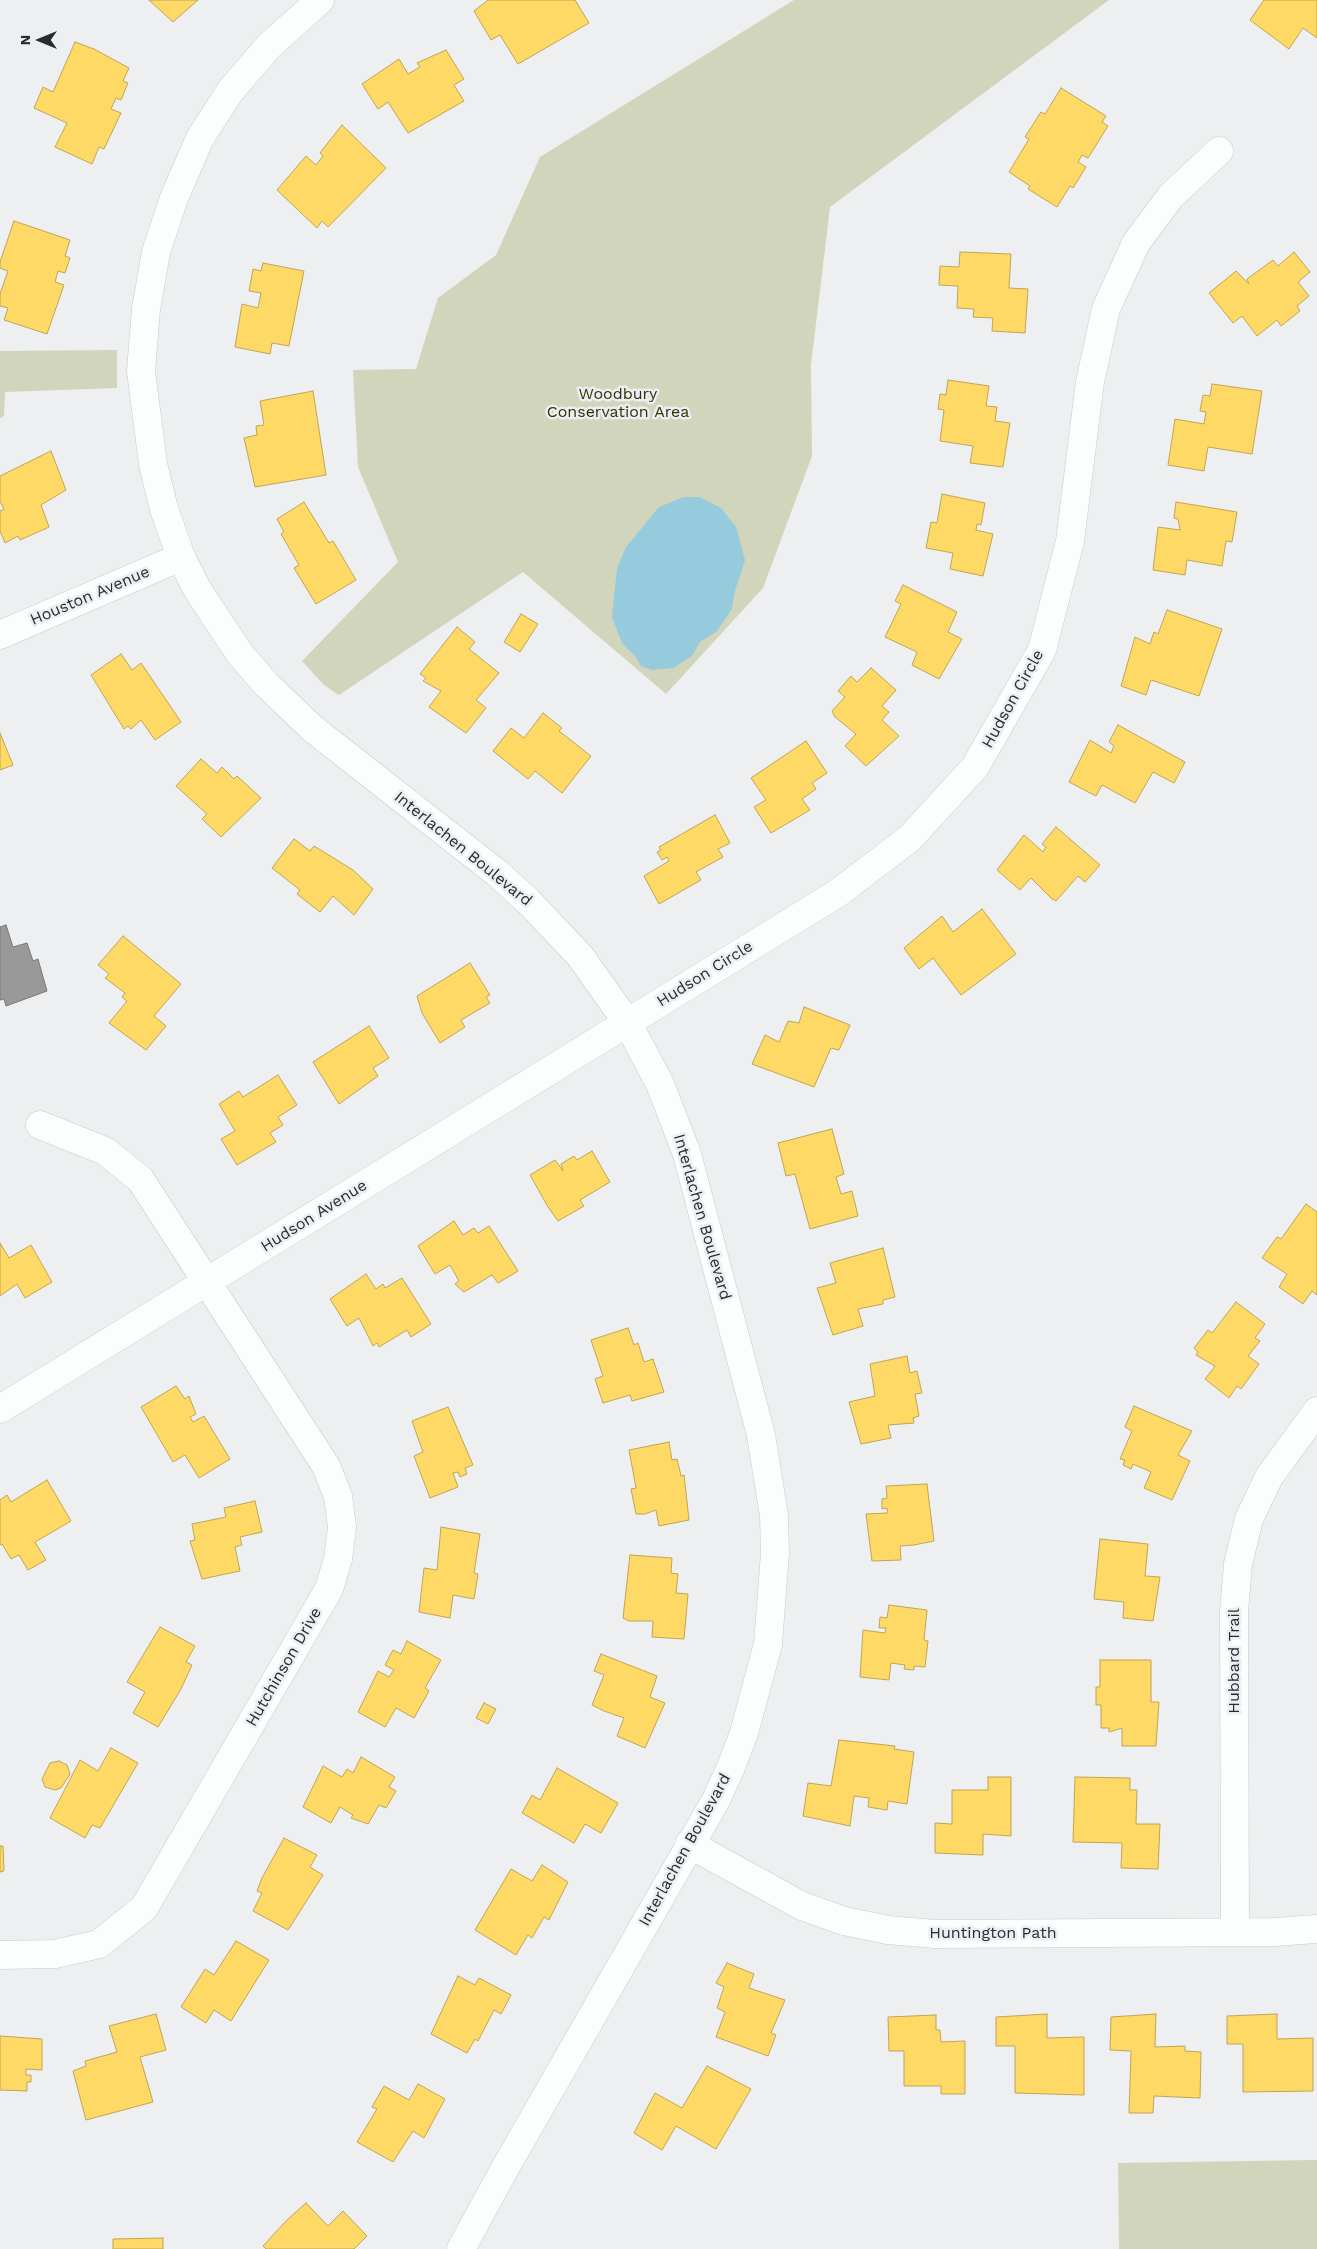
<!DOCTYPE html>
<html>
<head>
<meta charset="utf-8">
<style>
	body { margin:0 }
	#map { position:relative; width:1317px; height:2249px; overflow:hidden; background:#edeff1; font-family:"Work Sans",sans-serif }
	canvas { display:block }
	.north { position:absolute; left:15px; top:15px; width:50px; height:50px; -webkit-text-stroke:4px #ebeff3; paint-order:stroke; rotate:270deg; font-size:14px; font-weight:700; line-height:20px; text-align:center; color:#292b2c }
	.north::after { content:''; display:block; margin:auto; width:18px; height:22px; background:#292b2c; clip-path:polygon(50% 0,100% 100%,50% 72%,0 100%) }
</style>
</head>
<body>
<div id="map">
<canvas width="1317" height="2249"></canvas>
<div class="north">N</div>
</div>
<script>
const context = document.querySelector('canvas').getContext('2d');
context.lineJoin = 'round';
function fill(path, color) { context.fillStyle = color; context.fill(path, 'evenodd'); }
const shape = rows => new Path2D(rows.map(r => 'M' + r).join(''));
function strokePath(path, color, width, dash) { context.strokeStyle = color; context.lineWidth = width; context.lineCap = dash ? 'butt' : 'round'; context.setLineDash(dash || []); context.stroke(path); }
function drawText(font, color, halo, rows, align = 'center') {
  context.font = font + ' "Work Sans",sans-serif'; context.lineWidth = 5; context.setLineDash([]); context.textBaseline = 'middle'; context.strokeStyle = halo; context.fillStyle = color; for (const [text, x, y, turn = 0] of rows) {
    context.save(); context.translate(x, y); context.rotate((+turn || 0) * Math.PI / 180); context.textAlign = isNaN(turn) ? turn : align; if (halo) context.strokeText(text, 0, 0); context.fillText(text, 0, 0); context.restore();
  }
}
fill(shape([
	[794,0,1109,0,830,207,811,365,812,456,763,588,666,694,523,572,339,695,324,685,302,661,398,562,358,467,353,370,416,369,438,298,496,255,540,157],
	[117,350,117,388,5,392,4,416,0,418,0,351],
	[1317,2160,1317,2249,1119,2249,1118,2163]
]), '#d1d5bb');
fill(shape([
	[684,497,700,497,721,508,736,527,745,560,734,594,732,609,717,631,700,642,692,656,673,668,652,670,641,666,635,656,622,643,612,617,617,568,626,547,659,507]
]), '#96cbdd');
const homes = shape([
	[149,0,198,0,173,22,149,0],
	[575,0,589,23,518,64,500,35,491,40,474,11,488,0,575,0],
	[1264,0,1317,0,1317,38,1303,28,1289,49,1250,20,1264,0],
	[75,42,94,49,129,68,123,81,128,83,121,100,116,98,111,109,121,113,104,149,99,147,92,164,55,147,67,123,34,108,43,87,53,92,75,42],
	[446,50,464,79,454,85,464,101,408,133,388,102,378,109,362,84,399,59,408,74,420,67,417,63,446,50],
	[1061,88,1106,116,1102,122,1108,126,1088,158,1082,155,1078,162,1086,167,1073,188,1070,186,1057,207,1028,189,1030,186,1009,172,1029,139,1025,137,1041,112,1045,114,1061,88],
	[342,125,386,168,328,227,322,221,317,228,277,190,306,156,316,165,323,156,320,153,342,125],
	[14,221,70,240,65,256,70,258,65,273,58,271,55,282,64,285,47,334,4,320,8,308,0,306,0,294,8,271,0,268,0,262,14,221],
	[960,252,1011,254,1009,288,1028,289,1025,333,992,331,993,318,973,317,974,309,957,308,958,286,939,285,940,266,959,267,960,252],
	[1294,252,1310,272,1298,282,1309,296,1297,306,1300,311,1281,326,1277,320,1257,336,1242,316,1233,323,1209,293,1236,271,1249,284,1247,279,1273,260,1278,266,1294,252],
	[263,263,304,271,289,346,272,343,270,354,235,347,242,304,258,308,261,293,249,291,253,269,261,271,263,263],
	[948,380,989,386,986,406,997,407,995,421,1010,423,1003,467,970,463,973,446,940,441,944,410,938,409,940,394,946,395,948,380],
	[1212,384,1262,391,1252,454,1208,447,1204,471,1168,465,1175,419,1204,424,1206,412,1200,411,1203,395,1210,396,1212,384],
	[313,391,326,475,255,487,244,438,257,435,256,426,264,425,260,401,313,391],
	[51,451,66,490,41,505,49,527,20,540,18,536,5,543,0,531,0,511,4,509,0,501,0,476,51,451],
	[942,494,985,503,981,525,977,524,976,530,993,534,983,576,950,569,953,553,926,548,931,522,937,523,942,494],
	[304,502,329,543,333,541,356,580,316,604,294,568,299,565,281,534,284,532,277,519,304,502],
	[1176,502,1237,512,1232,542,1226,541,1222,566,1187,560,1185,575,1153,570,1158,527,1180,530,1178,519,1174,518,1176,502],
	[903,585,957,612,948,632,962,639,939,679,912,665,917,652,885,637,901,604,895,601,903,585],
	[1167,610,1222,629,1199,696,1151,680,1146,695,1121,686,1135,637,1150,644,1154,632,1158,634,1167,610],
	[521,614,538,624,520,652,504,642,521,614],
	[457,627,475,642,469,649,499,673,476,700,486,708,466,733,429,707,441,691,423,681,426,678,420,674,457,627],
	[121,654,132,670,141,663,181,722,155,740,141,720,131,729,128,726,124,729,91,675,121,654],
	[871,668,896,690,882,706,889,712,882,720,899,736,866,766,845,746,856,734,835,717,832,711,845,697,838,691,851,676,857,682,871,668],
	[543,713,562,728,559,731,591,756,562,793,535,771,528,779,493,751,511,728,524,738,543,713],
	[1118,725,1185,762,1174,783,1153,772,1135,803,1102,785,1096,796,1069,782,1090,740,1111,753,1114,746,1109,742,1118,725],
	[0,733,13,765,0,770,0,733],
	[806,741,827,773,812,783,816,789,802,799,810,810,771,833,754,807,766,800,751,778,806,741],
	[201,759,217,773,222,767,234,779,237,776,261,798,221,837,202,819,207,814,176,786,201,759],
	[715,815,730,843,718,849,723,857,696,872,701,880,659,904,644,876,669,861,667,857,662,860,657,852,661,850,659,847,715,815],
	[1056,827,1100,865,1085,882,1078,876,1056,901,1052,899,1031,878,1020,890,997,870,1024,835,1043,852,1046,847,1042,844,1056,827],
	[294,839,310,851,314,846,353,870,373,889,354,915,333,896,320,912,297,894,300,890,272,868,294,839],
	[982,909,1016,954,961,995,933,958,919,969,904,948,942,916,953,932,982,909],
	[123,936,181,984,154,1016,166,1026,146,1050,109,1023,127,1001,122,997,125,993,105,978,109,974,98,965,123,936],
	[470,963,490,995,486,997,490,1003,461,1020,465,1027,440,1043,422,1013,417,996,470,963],
	[804,1007,850,1025,839,1050,831,1048,814,1087,752,1064,765,1035,779,1042,788,1021,799,1023,804,1007],
	[369,1026,389,1058,373,1068,378,1076,339,1104,313,1062,369,1026],
	[278,1075,297,1105,278,1117,283,1125,270,1133,276,1142,237,1165,221,1139,235,1131,219,1104,239,1091,243,1097,278,1075],
	[832,1129,844,1174,836,1177,841,1194,852,1191,858,1216,810,1229,795,1174,786,1176,778,1143,832,1129],
	[592,1151,610,1182,580,1200,584,1206,558,1221,548,1207,530,1175,555,1160,563,1171,561,1164,574,1156,577,1160,592,1151],
	[1306,1204,1317,1212,1317,1295,1312,1291,1303,1304,1279,1287,1287,1274,1262,1258,1277,1237,1281,1239,1306,1204],
	[454,1221,463,1235,474,1228,478,1233,489,1226,518,1271,498,1283,492,1275,464,1292,455,1284,459,1281,450,1265,435,1274,418,1246,454,1221],
	[0,1243,9,1258,31,1245,52,1282,25,1298,17,1284,0,1296,0,1243],
	[883,1248,895,1297,883,1300,883,1304,858,1309,863,1326,833,1335,817,1288,836,1283,830,1263,883,1248],
	[366,1274,376,1289,383,1284,385,1288,402,1278,431,1324,411,1337,407,1330,379,1347,377,1343,373,1346,359,1318,347,1326,330,1299,366,1274],
	[1236,1302,1265,1324,1255,1338,1260,1341,1248,1356,1259,1364,1241,1389,1237,1386,1229,1398,1205,1379,1215,1366,1196,1355,1198,1352,1194,1348,1208,1330,1212,1333,1236,1302],
	[628,1328,634,1345,638,1343,644,1362,653,1359,664,1392,632,1401,630,1395,603,1403,595,1379,603,1376,591,1340,628,1328],
	[907,1356,910,1373,917,1371,922,1393,915,1394,919,1416,913,1418,914,1423,888,1425,891,1438,861,1444,849,1402,875,1396,870,1364,907,1356],
	[176,1386,185,1399,189,1396,196,1414,190,1417,193,1422,204,1416,230,1459,199,1478,185,1455,173,1462,141,1407,176,1386],
	[1134,1406,1192,1431,1178,1455,1190,1461,1172,1500,1144,1488,1151,1472,1133,1464,1131,1469,1123,1465,1125,1460,1120,1459,1132,1431,1125,1427,1134,1406],
	[448,1407,473,1465,465,1468,467,1474,460,1477,458,1472,453,1473,458,1487,430,1498,414,1456,423,1452,412,1421,448,1407],
	[669,1442,672,1460,677,1459,681,1476,684,1475,689,1520,659,1526,656,1510,645,1514,636,1514,631,1489,636,1488,629,1450,669,1442],
	[47,1480,71,1521,35,1542,46,1560,28,1570,19,1555,11,1559,2,1544,0,1545,0,1500,7,1495,11,1502,47,1480],
	[927,1484,934,1541,914,1545,900,1546,901,1560,872,1561,866,1514,888,1513,887,1508,882,1509,882,1499,887,1498,886,1486,927,1484],
	[255,1501,262,1532,240,1537,242,1545,235,1547,240,1571,202,1579,190,1541,195,1540,192,1524,226,1517,224,1508,255,1501],
	[441,1527,480,1534,474,1573,478,1574,474,1599,453,1595,450,1618,419,1612,424,1568,437,1570,441,1527],
	[1100,1539,1148,1544,1145,1576,1160,1577,1153,1621,1123,1618,1124,1602,1094,1599,1100,1539],
	[630,1555,672,1558,671,1573,678,1574,676,1593,688,1594,684,1639,652,1637,653,1621,629,1621,623,1618,630,1555],
	[889,1605,927,1610,924,1640,928,1641,925,1667,914,1666,914,1670,904,1669,905,1665,891,1663,889,1680,860,1677,863,1630,885,1633,886,1628,879,1628,880,1617,887,1618,889,1605],
	[160,1627,195,1646,186,1662,192,1665,181,1689,158,1727,133,1713,145,1692,127,1682,160,1627],
	[407,1641,441,1660,425,1688,429,1691,414,1718,396,1708,385,1727,358,1712,378,1671,389,1677,394,1670,385,1665,393,1650,401,1654,407,1641],
	[601,1654,657,1676,650,1697,665,1703,645,1748,617,1736,624,1718,604,1711,592,1705,604,1675,594,1671,601,1654],
	[1100,1660,1151,1660,1151,1702,1159,1702,1156,1746,1122,1746,1122,1728,1109,1732,1109,1728,1101,1728,1101,1705,1096,1705,1096,1687,1100,1687,1100,1660],
	[484,1703,496,1709,488,1724,476,1718,484,1703],
	[839,1740,895,1746,894,1749,914,1752,907,1804,888,1801,887,1810,868,1807,869,1798,854,1796,850,1826,803,1816,808,1783,831,1786,839,1740],
	[111,1748,138,1763,100,1828,92,1825,85,1838,50,1818,80,1760,98,1771,111,1748],
	[361,1757,395,1777,389,1787,396,1791,386,1808,379,1805,368,1824,351,1818,353,1815,340,1807,331,1823,303,1807,323,1766,342,1777,347,1769,353,1773,361,1757],
	[59,1761,67,1765,70,1774,61,1788,55,1790,45,1787,42,1779,50,1763,59,1761],
	[557,1768,618,1803,601,1833,585,1824,574,1843,522,1813,532,1795,540,1800,557,1768],
	[988,1777,1011,1777,1011,1836,983,1834,983,1855,935,1853,935,1823,952,1824,952,1790,988,1790,988,1777],
	[1075,1777,1130,1778,1130,1790,1137,1790,1136,1824,1160,1824,1158,1869,1121,1868,1122,1843,1073,1842,1075,1777],
	[284,1838,317,1855,310,1867,323,1875,288,1930,253,1911,262,1893,257,1891,262,1878,284,1838],
	[0,1846,3,1846,4,1871,0,1872,0,1846],
	[542,1865,568,1882,549,1920,544,1917,532,1938,528,1935,516,1955,475,1930,511,1869,532,1881,542,1865],
	[236,1941,269,1960,231,2021,214,2010,206,2023,181,2007,205,1969,214,1975,236,1941],
	[727,1963,754,1974,749,1988,785,2000,771,2033,776,2035,768,2056,716,2037,725,2012,717,2008,724,1987,716,1983,727,1963],
	[458,1976,475,1985,479,1978,511,1995,501,2014,494,2010,478,2041,475,2039,467,2053,431,2034,458,1976],
	[156,2014,166,2050,140,2057,153,2102,86,2120,73,2071,86,2066,85,2061,117,2052,109,2026,156,2014],
	[1047,2014,1047,2038,1084,2037,1084,2095,1015,2093,1015,2046,996,2046,996,2017,1047,2014],
	[1156,2014,1155,2047,1185,2046,1185,2051,1201,2052,1200,2098,1154,2096,1153,2113,1129,2113,1131,2051,1110,2050,1111,2017,1156,2014],
	[1277,2014,1277,2039,1313,2038,1313,2091,1243,2092,1243,2044,1227,2044,1227,2016,1277,2014],
	[936,2015,936,2030,940,2030,941,2042,965,2041,965,2094,941,2094,941,2086,904,2086,904,2051,889,2051,888,2017,936,2015],
	[0,2036,42,2039,42,2070,26,2069,26,2075,31,2075,31,2082,27,2082,27,2091,0,2090,0,2036],
	[707,2066,751,2089,716,2149,676,2126,662,2150,634,2133,655,2093,682,2108,707,2066],
	[418,2084,445,2099,424,2138,413,2131,393,2162,357,2142,377,2109,372,2107,384,2086,409,2100,418,2084],
	[306,2203,328,2226,343,2211,367,2236,354,2249,266,2249,263,2246,286,2221,306,2203],
	[163,2238,163,2249,113,2249,113,2239,163,2238]
]);
fill(homes, '#ffd966');
strokePath(homes, '#bfa555', 1);
const industry = shape([
	[6,925,13,947,27,943,33,961,38,959,47,991,6,1006,4,999,0,1000,0,927,6,925]
]);
fill(industry, '#999');
strokePath(industry, '#777878', 1);
const street = shape([
	[320,0,269,46,231,90,200,138,174,198,156,252,146,309,141,371,153,464,164,509,181,557,197,589,240,654,266,684,313,729,497,873,528,901,580,956,627,1022,660,1084,687,1154,761,1435,774,1516,775,1553,768,1644,744,1733,731,1767,716,1800,504,2170,461,2249],
	[0,635,181,557],
	[0,1409,838,893,910,838,975,767,1042,650,1070,541,1090,382,1106,309,1136,243,1171,196,1219,151],
	[689,1844,802,1906,844,1921,888,1930,935,1934,1275,1932,1317,1929],
	[1235,1932,1234,1612,1238,1564,1249,1519,1269,1477,1317,1411],
	[0,1955,55,1954,99,1944,144,1908,329,1589,338,1559,342,1527,338,1496,326,1466,140,1179,105,1151,40,1125]
]);
strokePath(street, '#c9cacc', 29);
strokePath(street, '#fcfdfd', 28);
drawText('16px', '#303302', '#ebeff3', [
	["Woodbury",618,394],
	["Conservation Area",618,412]
]);
drawText('16px', '#292b2c', '#ebeff3', [
	["Houston Avenue",90,596,-23],
	["Hudson Circle",1013,699,-61],
	["Interlachen Boulevard",463,849,39],
	["Hudson Circle",705,974,-32],
	["Hudson Avenue",314,1216,-32],
	["Interlachen Boulevard",702,1217,74],
	["Hubbard Trail",1234,1661,-90],
	["Hutchinson Drive",284,1667,-60],
	["Interlachen Boulevard",685,1850,-61],
	["Huntington Path",993,1933]
]);
</script>
</body>
</html>
